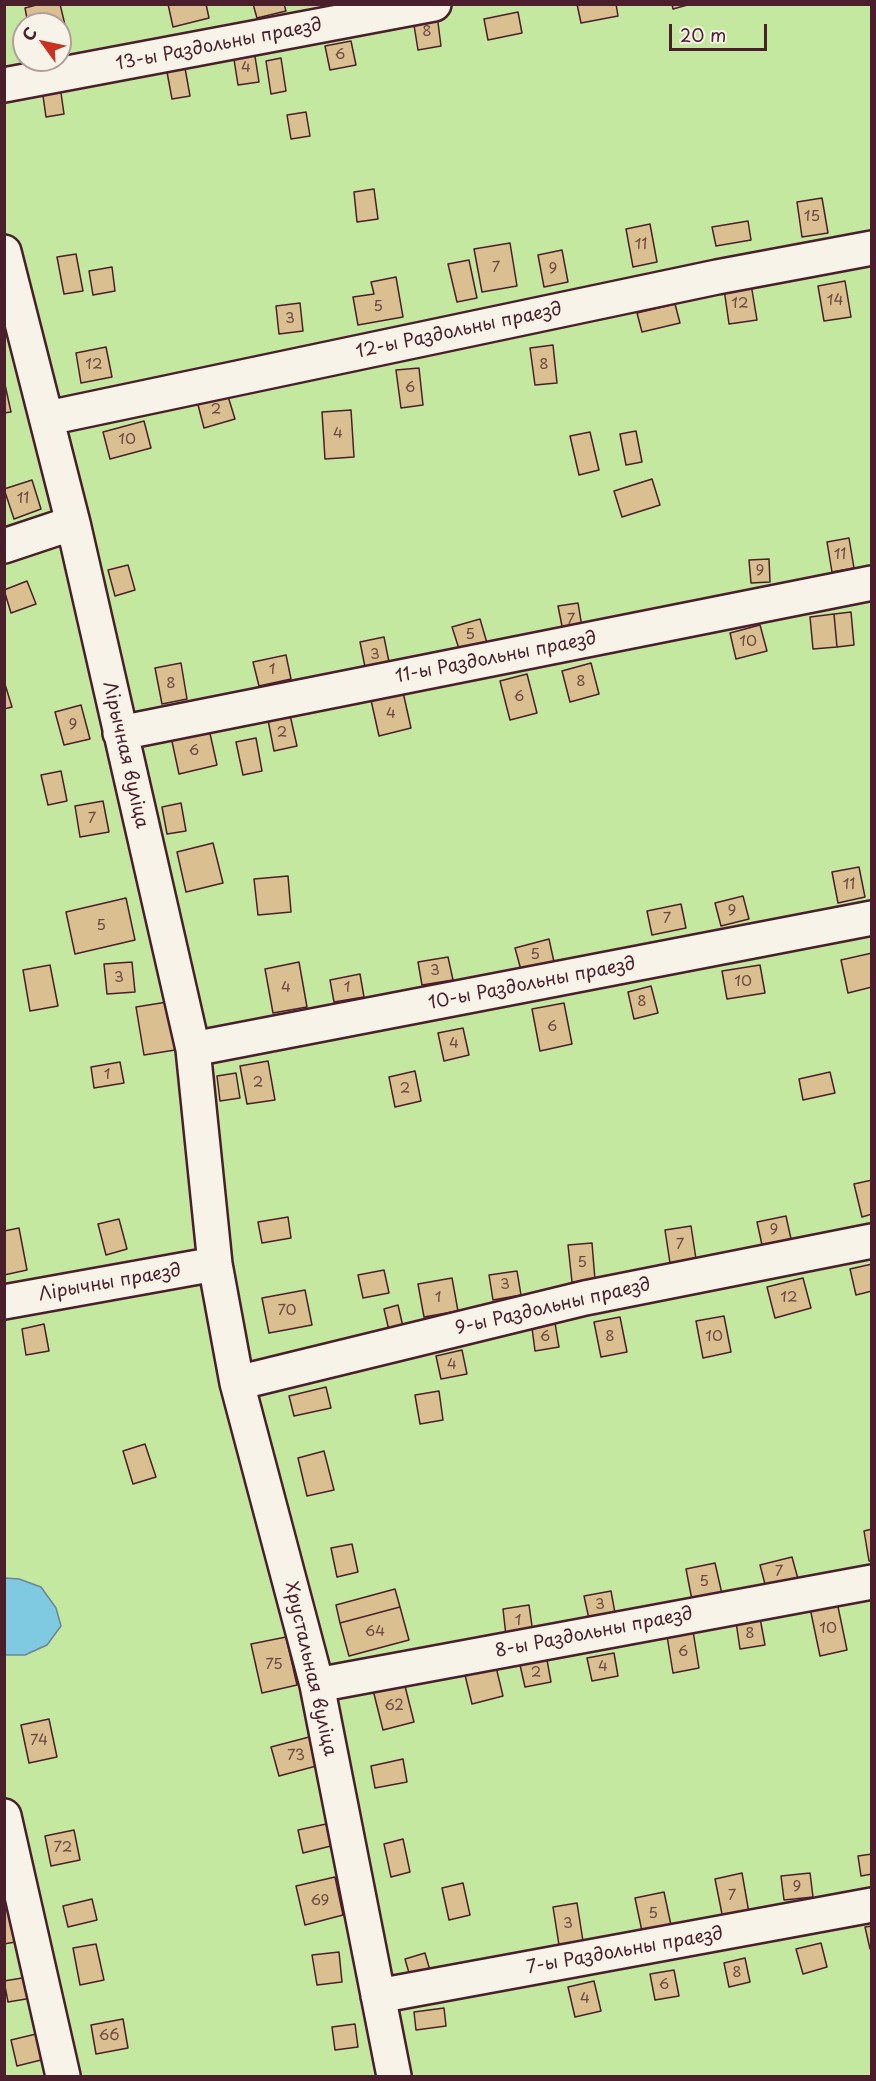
<!DOCTYPE html>
<html>
<head>
<meta charset="utf-8">
<style>
	body { margin:0 }
	#map { position:relative; width:876px; height:2081px; overflow:hidden; background:#f1e9d6; font-family:"Playpen Sans",sans-serif }
	canvas { display:block }
	.frame { position:absolute; inset:0; border:6px solid #4a1f2b; pointer-events:none }
	.north { position:absolute; left:12px; top:12px; width:60px; height:60px; box-sizing:border-box; background:#f7f3e8; border:2px solid #b29e9c; border-radius:50%; rotate:303deg; font-size:16px; font-weight:700; line-height:24px; text-align:center; color:#4a1f2b }
	.north::after { content:''; display:block; margin:auto; width:21px; height:27px; background:#c8321e; clip-path:polygon(50% 0,100% 100%,50% 72%,0 100%) }
	.scale { position:absolute; left:669px; top:24px; width:98px; height:27px; box-sizing:border-box; border:3px solid #4a1f2b; border-top:0; padding-left:8px; font-size:18px; line-height:21px; white-space:nowrap; color:#4a1f2b; -webkit-text-stroke:4px #f7f3e8; paint-order:stroke }
</style>
</head>
<body>
<div id="map">
<canvas width="876" height="2081"></canvas>
<div class="frame"></div>
<div class="north">С</div>
<div class="scale">20 m</div>
</div>
<script>
const context = document.querySelector('canvas').getContext('2d');
context.lineJoin = 'round';
function fill(path, color) { context.fillStyle = color; context.fill(path, 'evenodd'); }
const shape = rows => new Path2D(rows.map(r => 'M' + r).join(''));
function strokePath(path, color, width, dash) { context.strokeStyle = color; context.lineWidth = width; context.lineCap = dash ? 'butt' : 'round'; context.setLineDash(dash || []); context.stroke(path); }
function drawText(font, color, halo, rows, align = 'center') {
  context.font = font + ' "Playpen Sans",sans-serif'; context.lineWidth = 5; context.setLineDash([]); context.textBaseline = 'middle'; context.strokeStyle = halo; context.fillStyle = color; for (const [text, x, y, turn = 0] of rows) {
    context.save(); context.translate(x, y); context.rotate((+turn || 0) * Math.PI / 180); context.textAlign = isNaN(turn) ? turn : align; if (halo) context.strokeText(text, 0, 0); context.fillText(text, 0, 0); context.restore();
  }
}
fill(shape([
	[5,5,871,5,871,2076,5,2076],
	[24,24,60,24,60,60,24,60]
]), '#c5e8a1');
const water = shape([
	[5,1578,19,1579,41,1587,56,1608,61,1626,47,1645,25,1655,5,1655,5,1578]
]);
fill(water, '#80cae1');
strokePath(water, '#6a8698', 1.5);
const building = shape([
	[40,4,60,4,65,25,28,24,25,8,40,4],
	[168,4,206,4,209,18,173,27,168,4],
	[253,4,284,4,286,11,257,18,253,4],
	[577,4,616,4,618,16,581,23,577,4],
	[672,4,691,4,673,9,672,4],
	[518,12,522,33,488,40,484,19,518,12],
	[437,15,441,46,418,50,413,19,437,15],
	[351,41,356,65,330,70,325,46,351,41],
	[254,50,259,82,238,85,233,53,254,50],
	[281,58,286,91,271,94,266,61,281,58],
	[185,68,190,96,172,99,167,72,185,68],
	[60,86,64,114,46,117,42,89,60,86],
	[306,112,310,136,291,139,287,115,306,112],
	[374,189,378,219,357,222,354,192,374,189],
	[822,198,828,233,802,237,797,202,822,198],
	[748,221,751,240,716,246,712,227,748,221],
	[650,224,657,262,633,267,626,229,650,224],
	[510,243,517,286,482,292,474,249,510,243],
	[562,250,568,282,544,287,538,255,562,250],
	[76,254,83,291,64,294,57,257,76,254],
	[469,260,477,298,457,302,448,264,469,260],
	[112,267,115,291,93,295,89,271,112,267],
	[396,277,403,317,358,325,353,297,374,294,371,282,396,277],
	[845,281,851,317,824,321,818,286,845,281],
	[751,284,757,320,729,324,724,289,751,284],
	[300,303,303,331,279,334,276,306,300,303],
	[675,304,680,323,642,332,637,313,675,304],
	[553,345,557,383,535,385,530,348,553,345],
	[106,347,112,377,81,383,76,353,106,347],
	[419,368,423,405,401,408,396,370,419,368],
	[4,380,11,412,4,413,4,380],
	[227,393,235,419,204,428,197,401,227,393],
	[351,410,354,457,325,459,322,412,351,410],
	[144,421,151,448,110,459,103,432,144,421],
	[636,431,642,462,626,465,620,434,636,431],
	[590,432,599,470,579,475,570,436,590,432],
	[652,479,660,505,622,517,614,491,652,479],
	[32,480,41,509,14,519,4,489,32,480],
	[849,538,854,568,832,572,827,542,849,538],
	[769,559,770,582,751,583,749,560,769,559],
	[128,565,135,590,115,596,108,570,128,565],
	[27,581,36,604,11,613,4,590,27,581],
	[578,603,583,633,564,636,558,606,578,603],
	[851,612,854,645,837,647,834,614,851,612],
	[834,614,837,647,813,649,810,617,834,614],
	[480,619,487,643,460,652,452,627,480,619],
	[760,625,767,651,736,659,730,633,760,625],
	[384,637,390,667,366,672,360,642,384,637],
	[286,655,291,679,259,686,253,662,286,655],
	[181,663,187,699,162,704,155,668,181,663],
	[591,663,599,694,570,702,562,671,591,663],
	[527,674,537,713,510,720,500,681,527,674],
	[4,681,12,707,4,709,4,681],
	[403,692,411,728,379,736,371,700,403,692],
	[81,705,90,739,64,745,55,712,81,705],
	[290,715,297,746,274,751,268,720,290,715],
	[209,729,217,765,179,774,171,737,209,729],
	[256,738,262,771,243,775,236,742,256,738],
	[61,771,67,801,48,805,41,775,61,771],
	[103,801,109,832,80,837,75,806,103,801],
	[181,803,186,831,167,834,162,807,181,803],
	[213,843,223,883,186,892,177,852,213,843],
	[859,867,865,897,838,903,832,872,859,867],
	[288,876,291,912,258,915,254,879,288,876],
	[743,896,749,919,721,926,715,903,743,896],
	[126,898,135,940,75,954,66,912,126,898],
	[681,904,686,928,652,935,647,911,681,904],
	[549,939,554,962,521,970,515,948,549,939],
	[872,953,872,987,848,993,841,960,872,953],
	[448,957,453,980,422,985,418,962,448,957],
	[132,962,135,992,107,994,104,964,132,962],
	[299,962,307,1007,273,1013,265,969,299,962],
	[50,965,58,1006,30,1011,23,970,50,965],
	[760,965,765,993,727,999,722,971,760,965],
	[360,974,364,997,334,1002,330,980,360,974],
	[651,986,658,1013,634,1019,628,992,651,986],
	[167,1002,175,1050,144,1055,136,1007,167,1002],
	[564,1003,572,1044,540,1051,532,1009,564,1003],
	[463,1028,469,1055,444,1061,438,1033,463,1028],
	[268,1061,275,1100,247,1104,240,1066,268,1061],
	[120,1062,124,1083,94,1088,91,1067,120,1062],
	[415,1071,421,1101,395,1107,389,1077,415,1071],
	[830,1072,835,1093,803,1100,799,1079,830,1072],
	[236,1073,240,1098,220,1101,217,1076,236,1073],
	[872,1180,872,1214,862,1217,854,1184,872,1180],
	[786,1216,791,1239,762,1245,757,1222,786,1216],
	[288,1217,291,1238,262,1243,258,1222,288,1217],
	[119,1219,127,1249,106,1255,98,1224,119,1219],
	[691,1226,696,1259,670,1263,665,1230,691,1226],
	[19,1228,27,1270,4,1275,4,1231,19,1228],
	[592,1243,595,1280,572,1282,568,1245,592,1243],
	[872,1264,872,1291,856,1295,850,1269,872,1264],
	[384,1270,389,1293,363,1298,358,1275,384,1270],
	[517,1271,521,1295,493,1300,489,1275,517,1271],
	[452,1278,458,1311,424,1317,418,1284,452,1278],
	[803,1278,811,1308,775,1318,767,1287,803,1278],
	[305,1290,312,1325,269,1333,262,1298,305,1290],
	[398,1305,404,1331,390,1335,384,1309,398,1305],
	[724,1316,731,1352,703,1358,696,1321,724,1316],
	[620,1317,627,1352,601,1357,594,1322,620,1317],
	[555,1323,559,1347,535,1351,532,1328,555,1323],
	[44,1324,49,1351,26,1355,22,1329,44,1324],
	[462,1350,467,1374,441,1379,436,1356,462,1350],
	[326,1387,331,1408,294,1416,289,1396,326,1387],
	[439,1391,443,1420,420,1424,415,1395,439,1391],
	[145,1444,156,1477,133,1484,123,1451,145,1444],
	[324,1451,334,1490,307,1496,298,1458,324,1451],
	[872,1529,872,1561,869,1561,864,1531,872,1529],
	[352,1544,358,1572,337,1577,331,1548,352,1544],
	[792,1557,798,1579,766,1588,760,1565,792,1557],
	[715,1563,722,1594,692,1600,686,1569,715,1563],
	[395,1589,400,1607,340,1623,336,1605,395,1589],
	[611,1591,615,1613,589,1619,584,1596,611,1591],
	[837,1602,847,1650,820,1656,810,1608,837,1602],
	[529,1605,533,1633,506,1636,503,1609,529,1605],
	[400,1607,409,1640,349,1656,340,1623,400,1607],
	[760,1618,765,1645,740,1649,736,1622,760,1618],
	[693,1631,699,1668,673,1673,667,1636,693,1631],
	[286,1637,297,1685,262,1693,251,1644,286,1637],
	[614,1653,618,1676,592,1681,587,1658,614,1653],
	[547,1660,551,1682,525,1687,520,1665,547,1660],
	[496,1667,503,1696,472,1704,465,1675,496,1667],
	[404,1682,414,1722,383,1730,373,1690,404,1682],
	[49,1719,57,1757,29,1763,21,1725,49,1719],
	[313,1736,320,1765,279,1776,271,1747,313,1736],
	[403,1759,407,1782,375,1788,371,1766,403,1759],
	[326,1824,331,1846,303,1853,298,1830,326,1824],
	[74,1830,80,1860,51,1866,45,1836,74,1830],
	[403,1839,410,1872,391,1877,384,1844,403,1839],
	[872,1854,872,1874,861,1876,858,1856,872,1854],
	[742,1873,749,1913,723,1919,715,1879,742,1873],
	[810,1873,813,1897,784,1900,781,1876,810,1873],
	[335,1877,343,1915,305,1925,296,1886,335,1877],
	[463,1883,470,1915,449,1920,442,1888,463,1883],
	[664,1892,672,1930,643,1936,635,1898,664,1892],
	[92,1899,97,1920,68,1927,63,1906,92,1899],
	[577,1903,583,1941,559,1945,553,1907,577,1903],
	[15,1908,21,1941,4,1944,4,1910,15,1908],
	[872,1926,872,1948,870,1949,865,1927,872,1926],
	[821,1943,827,1967,803,1974,796,1949,821,1943],
	[96,1944,104,1980,80,1985,73,1948,96,1944],
	[339,1952,342,1982,317,1985,312,1955,339,1952],
	[425,1953,431,1974,411,1980,405,1959,425,1953],
	[745,1958,750,1982,729,1987,724,1963,745,1958],
	[674,1970,679,1996,655,2000,650,1974,674,1970],
	[28,1977,32,1998,8,2002,4,1981,28,1977],
	[594,1981,601,2011,575,2017,568,1987,594,1981],
	[444,2008,446,2026,416,2030,414,2012,444,2008],
	[123,2019,128,2048,96,2054,91,2025,123,2019],
	[355,2024,358,2047,335,2050,332,2027,355,2024],
	[36,2034,41,2060,17,2066,11,2040,36,2034]
]);
fill(building, '#dac090');
strokePath(building, '#4a1f2b', 1.5);
const minor = shape([
	[4,85,434,4],
	[4,252,73,523,193,1049,215,1264,237,1383,317,1685,394,2076],
	[48,418,717,277,872,248],
	[4,546,73,523],
	[120,733,872,583],
	[193,1049,872,918],
	[4,1302,215,1264],
	[237,1383,585,1298,872,1241],
	[317,1685,872,1582],
	[4,1816,63,2076],
	[378,1996,872,1905]
]);
strokePath(minor, '#4a1f2b', 38);
strokePath(minor, '#f7f3e8', 33);
drawText('15px', '#6e4744', null, [
	["8",427,32],
	["6",340,55],
	["4",246,68],
	["15",812,217],
	["11",641,245],
	["7",496,268],
	["9",553,269],
	["14",835,301],
	["12",740,304],
	["5",378,307],
	["3",290,319],
	["12",94,365],
	["8",544,365],
	["6",410,388],
	["2",216,410],
	["4",338,434],
	["10",127,440],
	["11",23,499],
	["11",840,555],
	["9",760,571],
	["7",571,620],
	["5",470,635],
	["10",748,642],
	["3",375,655],
	["1",272,670],
	["8",581,682],
	["8",171,684],
	["6",519,697],
	["4",391,714],
	["9",73,725],
	["2",282,733],
	["6",194,751],
	["7",92,819],
	["11",849,885],
	["9",732,911],
	["7",667,919],
	["5",101,926],
	["5",535,955],
	["3",435,971],
	["3",119,978],
	["10",743,982],
	["4",286,988],
	["1",347,988],
	["8",642,1002],
	["6",552,1027],
	["4",454,1044],
	["1",107,1075],
	["2",258,1083],
	["2",405,1089],
	["9",774,1230],
	["7",680,1245],
	["5",582,1263],
	["3",505,1285],
	["1",438,1298],
	["12",789,1298],
	["70",287,1311],
	["6",545,1337],
	["8",610,1337],
	["10",714,1337],
	["4",452,1365],
	["7",779,1572],
	["5",704,1582],
	["3",600,1605],
	["1",518,1621],
	["10",828,1629],
	["64",375,1632],
	["8",750,1634],
	["6",683,1652],
	["75",274,1665],
	["4",603,1667],
	["2",536,1673],
	["62",394,1706],
	["74",39,1741],
	["73",296,1756],
	["72",63,1848],
	["9",797,1887],
	["7",732,1896],
	["69",320,1901],
	["5",653,1914],
	["3",568,1924],
	["8",737,1973],
	["6",664,1985],
	["4",585,1999],
	["66",109,2036]
]);
drawText('18px', '#4a1f2b', '#f7f3e8', [
	["13-ы Раздольны праезд",219,45,-11],
	["12-ы Раздольны праезд",459,331,-12],
	["11-ы Раздольны праезд",496,658,-11],
	["Лірычная вуліца",125,755,77],
	["10-ы Раздольны праезд",532,984,-11],
	["Лірычны праезд",110,1283,-10],
	["9-ы Раздольны праезд",553,1307,-13],
	["8-ы Раздольны праезд",594,1633,-11],
	["Хрустальная вуліца",310,1669,77],
	["7-ы Раздольны праезд",625,1951,-10]
]);
</script>
</body>
</html>
